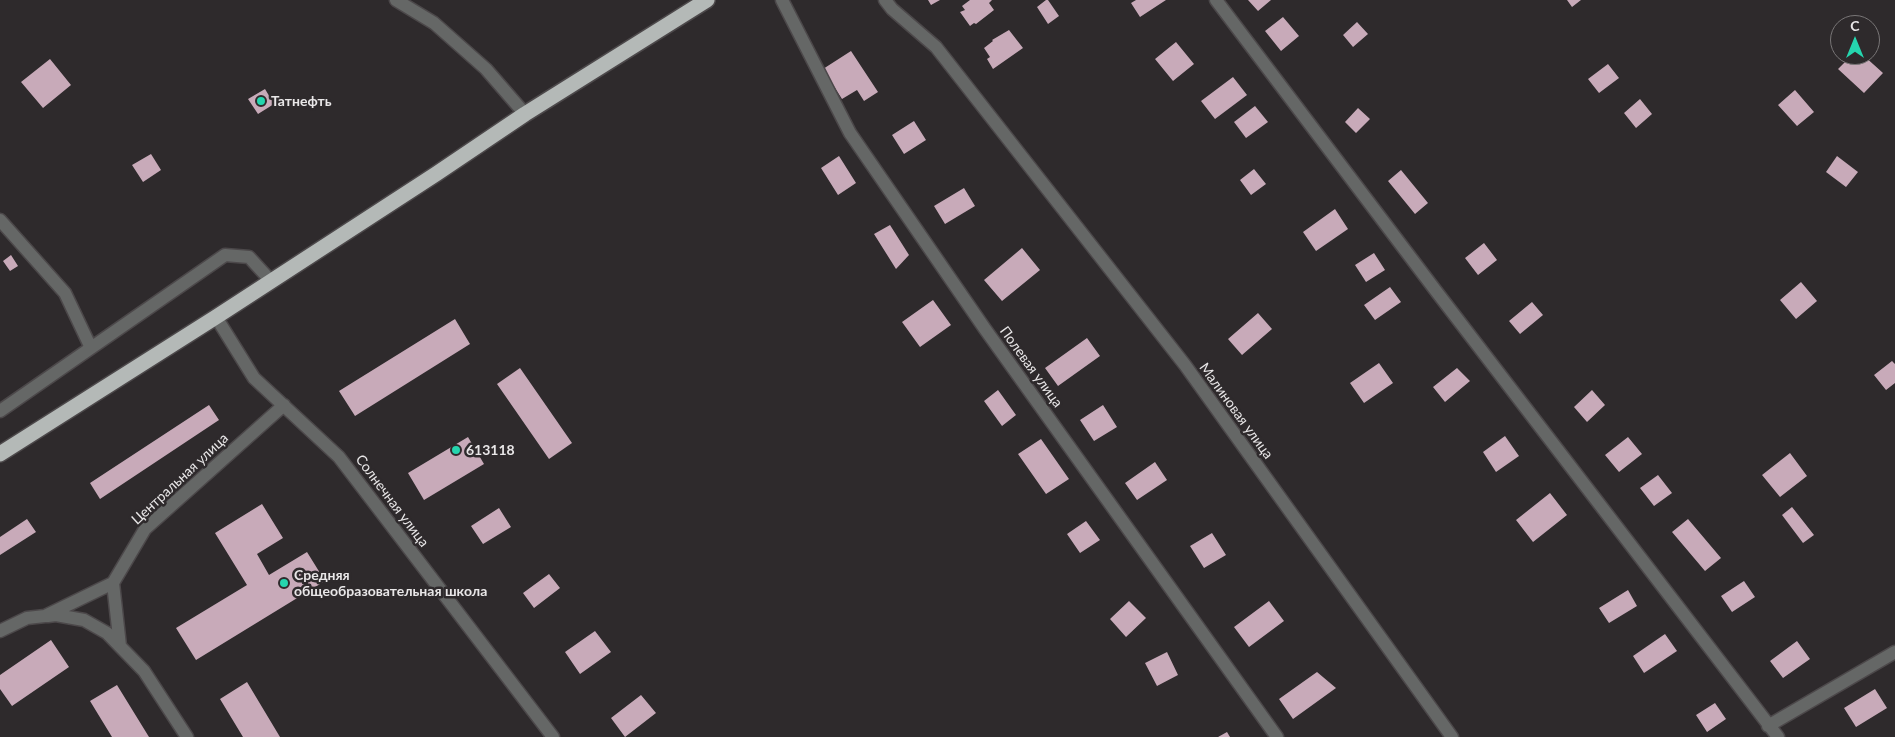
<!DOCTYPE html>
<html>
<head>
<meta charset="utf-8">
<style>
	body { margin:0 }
	#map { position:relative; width:1895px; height:737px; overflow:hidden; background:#2e2a2c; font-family:Lato,sans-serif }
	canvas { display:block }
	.north { position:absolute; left:1830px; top:15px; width:50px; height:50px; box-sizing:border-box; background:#2e2a2c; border:1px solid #797677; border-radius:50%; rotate:0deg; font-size:14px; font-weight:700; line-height:20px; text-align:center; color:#e9e7e8 }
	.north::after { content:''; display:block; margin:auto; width:18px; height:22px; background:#25d5ae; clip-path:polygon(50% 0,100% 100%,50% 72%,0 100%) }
</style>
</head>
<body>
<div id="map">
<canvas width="1895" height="737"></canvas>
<div class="north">С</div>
</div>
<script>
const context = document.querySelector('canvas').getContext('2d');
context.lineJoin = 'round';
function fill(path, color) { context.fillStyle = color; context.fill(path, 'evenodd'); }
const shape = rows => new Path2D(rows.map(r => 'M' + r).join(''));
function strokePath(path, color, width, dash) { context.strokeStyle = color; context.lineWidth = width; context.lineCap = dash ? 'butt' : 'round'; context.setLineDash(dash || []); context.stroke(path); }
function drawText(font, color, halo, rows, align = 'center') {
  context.font = font + ' Lato,sans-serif'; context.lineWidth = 5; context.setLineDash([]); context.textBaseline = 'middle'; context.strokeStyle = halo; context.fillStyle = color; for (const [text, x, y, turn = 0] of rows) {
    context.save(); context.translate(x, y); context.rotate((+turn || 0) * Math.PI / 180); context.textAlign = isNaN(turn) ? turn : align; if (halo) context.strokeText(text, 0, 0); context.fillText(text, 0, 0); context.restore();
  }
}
fill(shape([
	[928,0,940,0,931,5],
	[970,0,992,0,989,3,994,10,976,24,974,23,970,26,960,12,965,10,962,6],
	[1046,0,1048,0,1059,16,1048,24,1037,7],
	[1136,0,1166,0,1140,17,1131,3],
	[1248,0,1271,0,1258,11],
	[1567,0,1581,0,1572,7],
	[1283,17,1299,36,1281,51,1265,31],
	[1357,22,1368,34,1353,47,1343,35],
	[1009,30,1023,48,993,69,987,59,990,57,984,48,993,41,992,40],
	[1176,42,1194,64,1173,81,1155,59],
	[851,51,878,92,864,101,857,90,842,99,823,69],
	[1852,55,1863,55,1883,73,1864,93,1838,69],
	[50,59,71,85,43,108,21,82],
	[1608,64,1619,78,1599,93,1588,79],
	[1233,77,1247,95,1215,119,1201,101],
	[265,89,274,104,258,114,248,99],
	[1795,90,1814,112,1797,126,1778,105],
	[1640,99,1652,114,1636,128,1624,113],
	[1255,106,1268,122,1246,138,1234,122],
	[1358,108,1370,119,1356,133,1345,122],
	[914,121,926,140,904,154,892,135],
	[151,154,161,170,143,182,132,165],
	[839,156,856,183,838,195,821,168],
	[1837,156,1858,172,1846,187,1826,172],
	[1254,169,1266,184,1251,195,1240,180],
	[1401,170,1428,203,1415,214,1388,181],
	[964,188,975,206,945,224,934,206],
	[1335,209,1348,229,1316,251,1303,232],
	[890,225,909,255,896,269,874,234],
	[1484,243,1497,260,1478,275,1465,258],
	[1022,248,1040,270,1002,301,984,280],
	[1374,253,1385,270,1366,282,1355,265],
	[11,255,18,266,10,271,3,261],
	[1801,282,1817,301,1796,319,1780,300],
	[1390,287,1401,302,1375,320,1364,305],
	[933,300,951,325,920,347,902,322],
	[1532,302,1543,315,1520,334,1509,321],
	[1258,313,1272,329,1242,355,1228,339],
	[455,319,470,344,355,416,339,391],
	[1087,338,1100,356,1058,386,1045,368],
	[1892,361,1895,364,1895,383,1886,390,1874,375],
	[1379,363,1393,383,1364,403,1350,383],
	[520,368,572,443,549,459,497,384],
	[1457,368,1470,381,1445,402,1433,387],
	[998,390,1016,415,1002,426,984,401],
	[1592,390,1605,405,1587,422,1574,407],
	[209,405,219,420,100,499,90,483],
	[1103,405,1117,427,1094,441,1080,420],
	[1505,436,1519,456,1496,472,1483,452],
	[468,437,484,464,424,500,408,473],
	[1628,437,1642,454,1619,472,1605,455],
	[1041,439,1069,479,1046,494,1018,454],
	[1790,453,1807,476,1780,497,1762,475],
	[1155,462,1167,480,1137,500,1125,483],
	[1658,475,1672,493,1654,506,1640,488],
	[1550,493,1567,515,1533,542,1516,520],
	[262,504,283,538,257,554,269,575,307,552,325,581,196,660,176,628,247,585,215,533],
	[1792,507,1814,535,1803,543,1782,515],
	[499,508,511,527,483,544,471,526],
	[27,519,36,532,0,555,0,537],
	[1688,519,1721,558,1705,571,1672,532],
	[1086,521,1100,540,1080,553,1067,534],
	[1212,533,1226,555,1204,568,1190,546],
	[549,574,560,588,534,608,523,593],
	[1744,581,1755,597,1732,612,1721,596],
	[1628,590,1637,606,1609,623,1599,608],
	[1129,601,1146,618,1126,637,1110,619],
	[1269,601,1284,621,1249,647,1234,627],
	[595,631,611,652,580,674,565,652],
	[1665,634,1677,651,1644,673,1633,656],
	[51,640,69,667,12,706,0,689,0,675],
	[1797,641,1810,659,1783,678,1770,661],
	[1167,652,1178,675,1157,686,1145,663],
	[1317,672,1336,688,1293,719,1279,699],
	[247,682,280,737,243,737,220,699],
	[117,685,149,737,112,737,90,701],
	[1875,689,1887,708,1856,727,1844,708],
	[641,695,656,713,625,737,611,718],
	[1715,703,1726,719,1707,732,1696,715],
	[1227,732,1230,737,1218,737]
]), '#c8aab9');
const minor = shape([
	[396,0,434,23,486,69,525,114],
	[782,0,850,133,985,329,1277,737],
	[885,0,892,9,936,47,1185,365,1452,737],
	[1216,0,1436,291,1778,737],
	[0,220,65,293,91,348],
	[216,317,254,378,339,457,553,737],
	[0,411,225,255,249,257,271,281],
	[113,583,120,646],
	[48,616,56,615,84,620,107,633,144,671,187,737],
	[0,631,27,618,45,616,113,583,145,529,284,405],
	[1768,726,1895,652]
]);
const highway = shape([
	[0,454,216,317,436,174,525,114,707,0]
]);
strokePath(minor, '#4c484a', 15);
strokePath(highway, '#4c484a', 18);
strokePath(minor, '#656766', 12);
strokePath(highway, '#b4b9b7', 15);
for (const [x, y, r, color] of [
	[261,101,5,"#25d5ae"],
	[456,450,5,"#25d5ae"],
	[284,583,5,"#25d5ae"]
]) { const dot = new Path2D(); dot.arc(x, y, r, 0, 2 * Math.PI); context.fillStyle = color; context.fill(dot); strokePath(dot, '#2e2a2c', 2); }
drawText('bold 14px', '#e9e7e8', '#2e2a2c', [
	["Татнефть",271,101],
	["613118",466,450],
	["Средняя",294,575],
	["общеобразовательная школа",294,591]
], 'left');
drawText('14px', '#e9e7e8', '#2e2a2c', [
	["Полевая улица",1031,367,54],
	["Малиновая улица",1236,411,54],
	["Центральная улица",180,479,-43],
	["Солнечная улица",392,501,53]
]);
</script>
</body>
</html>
